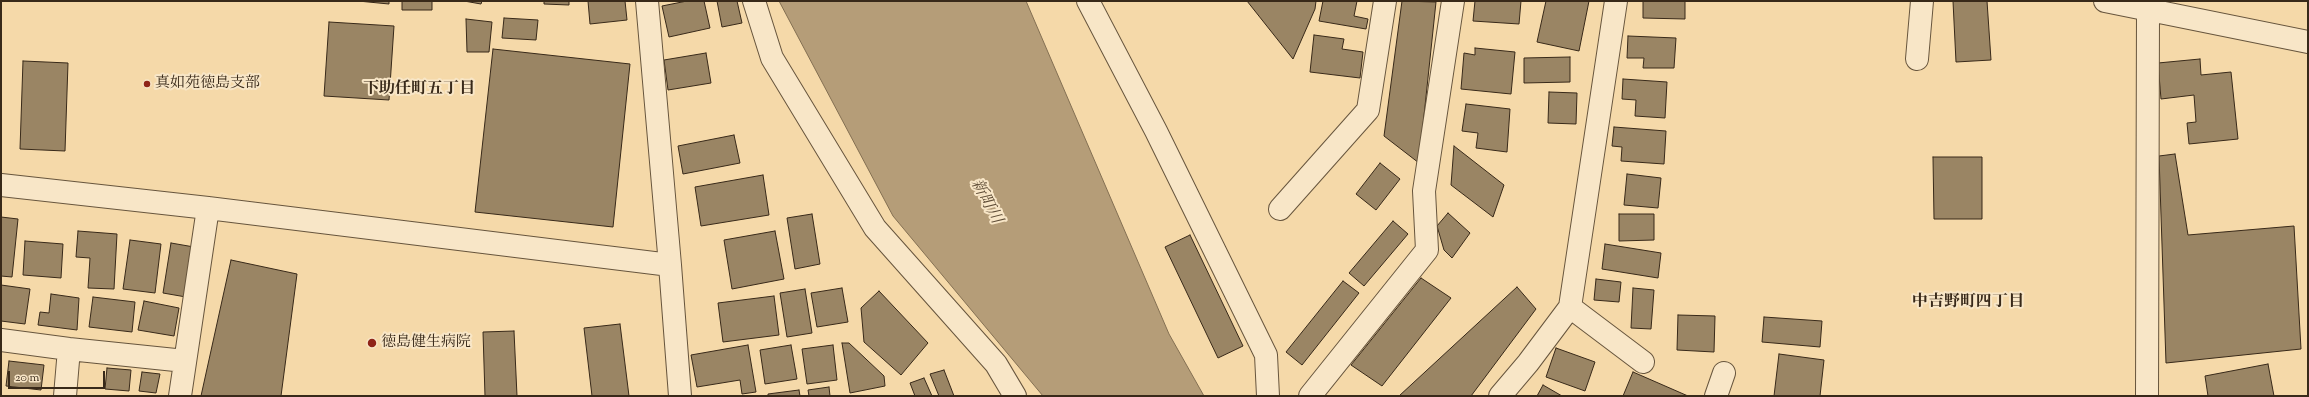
<!DOCTYPE html>
<html>
<head>
<meta charset="utf-8">
<style>
	body { margin:0 }
	#map { position:relative; width:2309px; height:397px; overflow:hidden; background:#f5d9a9; font-family:"Sorts Mill Goudy",serif }
	canvas { display:block }
	.frame { position:absolute; inset:0; border:2px solid #382919; pointer-events:none }
	.scale { position:absolute; left:8px; top:371px; width:97px; height:18px; box-sizing:border-box; border:2px solid #382919; border-top:0; padding-left:5px; font-size:12px; line-height:14px; white-space:nowrap; color:#382919; -webkit-text-stroke:3px #f8e6c7; paint-order:stroke }
</style>
</head>
<body>
<div id="map">
<canvas width="2309" height="397"></canvas>
<div class="frame"></div>
<div class="scale">20 m</div>
</div>
<script>
const context = document.querySelector('canvas').getContext('2d');
context.lineJoin = 'round';
function fill(path, color) { context.fillStyle = color; context.fill(path, 'evenodd'); }
const shape = rows => new Path2D(rows.map(r => 'M' + r).join(''));
function strokePath(path, color, width, dash) { context.strokeStyle = color; context.lineWidth = width; context.lineCap = dash ? 'butt' : 'round'; context.setLineDash(dash || []); context.stroke(path); }
function drawText(font, color, halo, rows, align = 'center') {
  context.font = font + ' "Sorts Mill Goudy","Noto Serif JP",serif'; context.lineWidth = 4; context.setLineDash([]); context.textBaseline = 'middle'; context.strokeStyle = halo; context.fillStyle = color; for (const [text, x, y, turn = 0] of rows) {
    context.save(); context.translate(x, y); context.rotate((+turn || 0) * Math.PI / 180); context.textAlign = isNaN(turn) ? turn : align; if (halo) context.strokeText(text, 0, 0); context.fillText(text, 0, 0); context.restore();
  }
}
const water = shape([
	[779,1,1026,1,1169,334,1204,396,1043,396,893,216,779,1]
]);
fill(water, '#b59d78');
strokePath(water, '#836f52', 1);
const building = shape([
	[358,1,389,1,389,4,358,1],
	[402,1,432,1,432,10,402,10,402,1],
	[464,1,482,1,481,4,464,1],
	[544,1,569,1,569,5,544,4,544,1],
	[588,1,625,1,627,20,590,24,588,1],
	[687,1,704,1,710,28,669,37,662,6,687,1],
	[717,1,737,1,742,23,722,27,717,1],
	[1247,1,1316,1,1315,9,1293,59,1247,1],
	[1323,1,1357,1,1354,16,1368,19,1366,29,1319,21,1323,1],
	[1402,1,1436,2,1419,163,1384,136,1402,1],
	[1475,1,1521,1,1519,24,1473,21,1475,1],
	[1546,1,1589,1,1579,51,1537,42,1546,1],
	[1643,1,1685,1,1685,19,1643,18,1643,1],
	[1953,1,1987,1,1991,60,1956,62,1953,1],
	[504,18,538,20,536,40,502,38,504,18],
	[466,19,492,22,489,52,467,52,466,19],
	[329,22,394,26,389,100,324,96,329,22],
	[1314,35,1344,39,1342,49,1363,52,1360,78,1310,72,1314,35],
	[1628,36,1676,38,1674,68,1643,68,1644,58,1627,58,1628,36],
	[1475,48,1515,52,1511,94,1461,89,1464,53,1475,55,1475,48],
	[493,49,630,64,613,227,475,212,493,49],
	[706,53,711,83,668,90,664,60,706,53],
	[1570,57,1570,82,1524,83,1524,58,1570,57],
	[2200,59,2201,75,2231,72,2238,139,2189,144,2187,123,2196,122,2194,95,2161,99,2158,63,2200,59],
	[23,61,68,63,65,151,20,149,23,61],
	[1623,79,1667,82,1665,118,1635,116,1636,100,1622,99,1623,79],
	[1549,92,1577,93,1576,124,1548,123,1549,92],
	[1466,104,1510,109,1507,152,1476,148,1478,133,1462,131,1466,104],
	[1614,127,1666,131,1664,164,1621,161,1622,147,1612,146,1614,127],
	[734,135,740,163,683,174,678,146,734,135],
	[1454,146,1504,185,1493,217,1451,185,1454,146],
	[2175,154,2188,235,2294,226,2301,349,2166,363,2159,156,2175,154],
	[1933,157,1982,157,1982,219,1934,219,1933,157],
	[1380,163,1400,179,1376,210,1356,194,1380,163],
	[1627,174,1661,178,1658,208,1624,205,1627,174],
	[763,175,769,215,701,226,695,187,763,175],
	[1448,213,1470,233,1452,258,1444,250,1437,226,1448,213],
	[812,214,820,264,795,269,787,218,812,214],
	[1619,214,1654,214,1654,240,1619,241,1619,214],
	[1,217,18,219,12,277,1,276,1,217],
	[1393,221,1408,234,1364,286,1349,273,1393,221],
	[78,231,117,234,114,289,88,288,90,258,76,257,78,231],
	[775,231,784,279,732,289,724,240,775,231],
	[1190,235,1243,346,1218,358,1165,247,1190,235],
	[130,240,161,244,155,293,123,289,130,240],
	[25,241,63,244,61,278,23,275,25,241],
	[171,243,194,247,186,297,163,293,171,243],
	[1605,244,1661,253,1658,278,1602,269,1605,244],
	[231,260,297,274,281,396,201,396,231,260],
	[1421,278,1451,298,1382,386,1351,365,1421,278],
	[1596,279,1621,282,1619,302,1594,300,1596,279],
	[1343,281,1359,293,1302,365,1286,352,1343,281],
	[1,285,30,289,25,324,1,321,1,285],
	[1517,287,1536,309,1471,396,1399,396,1517,287],
	[842,288,848,322,817,327,811,293,842,288],
	[1633,288,1654,290,1651,329,1631,328,1633,288],
	[805,289,812,333,787,337,780,293,805,289],
	[879,291,928,343,901,375,864,342,861,308,879,291],
	[51,294,79,298,77,330,38,325,40,312,49,313,51,294],
	[774,296,779,335,723,342,718,303,774,296],
	[93,297,135,302,132,332,89,327,93,297],
	[144,301,179,308,174,336,138,330,144,301],
	[1678,315,1715,316,1714,352,1677,350,1678,315],
	[1764,317,1822,321,1820,347,1762,342,1764,317],
	[620,324,629,396,592,396,584,328,620,324],
	[514,331,517,396,485,396,483,332,514,331],
	[842,343,849,343,884,376,885,386,850,393,842,343],
	[748,345,756,392,742,394,740,380,697,387,691,355,748,345],
	[791,345,797,379,765,384,760,350,791,345],
	[833,345,837,380,807,384,802,349,833,345],
	[1556,348,1595,362,1585,391,1546,377,1556,348],
	[1779,354,1824,360,1820,396,1774,396,1779,354],
	[9,361,44,365,41,390,6,386,9,361],
	[2268,364,2274,396,2208,396,2205,376,2268,364],
	[107,368,131,370,129,391,105,389,107,368],
	[944,370,954,396,939,396,930,374,944,370],
	[142,372,160,374,156,393,139,391,142,372],
	[1633,372,1688,396,1623,396,1633,372],
	[924,378,932,396,915,396,910,383,924,378],
	[1543,385,1562,396,1537,396,1543,385],
	[829,387,830,396,809,396,808,390,829,387],
	[799,390,800,396,768,396,768,394,799,390]
]);
fill(building, '#9a8564');
strokePath(building, '#382919', 1);
const minor = shape([
	[647,1,670,265],
	[754,1,772,58,875,228,996,364,1015,396],
	[1088,1,1156,131,1266,355,1268,396],
	[2105,1,2308,42],
	[1917,59,1922,1],
	[1,185,208,208,670,265,680,396],
	[1280,209,1368,110,1385,1],
	[1570,307,1643,362],
	[1,340,69,349,185,361],
	[65,396,69,349],
	[180,396,208,208],
	[1310,396,1427,250,1424,191,1453,1],
	[1500,396,1528,363,1570,307,1616,1],
	[1716,396,1724,373],
	[2147,396,2148,10]
]);
strokePath(minor, '#67553d', 24);
strokePath(minor, '#f8e6c7', 22);
for (const [x, y, r, color] of [
	[147,84,4,"#8f2418"],
	[372,343,5,"#8f2418"]
]) { const dot = new Path2D(); dot.arc(x, y, r, 0, 2 * Math.PI); context.fillStyle = color; context.fill(dot); strokePath(dot, '#f8e6c7', 1.5); }
drawText('15px', '#382919', '#f8e6c7', [
	["真如苑徳島支部",155,84],
	["徳島健生病院",381,343]
], 'left');
drawText('bold 16px', '#382919', '#f8e6c7', [
	["下助任町五丁目",419,90],
	["中吉野町四丁目",1968,303]
]);
drawText('italic 16px', '#5e4c36', '#f8e6c7', [
	["新町川",985,202,62]
]);
</script>
</body>
</html>
